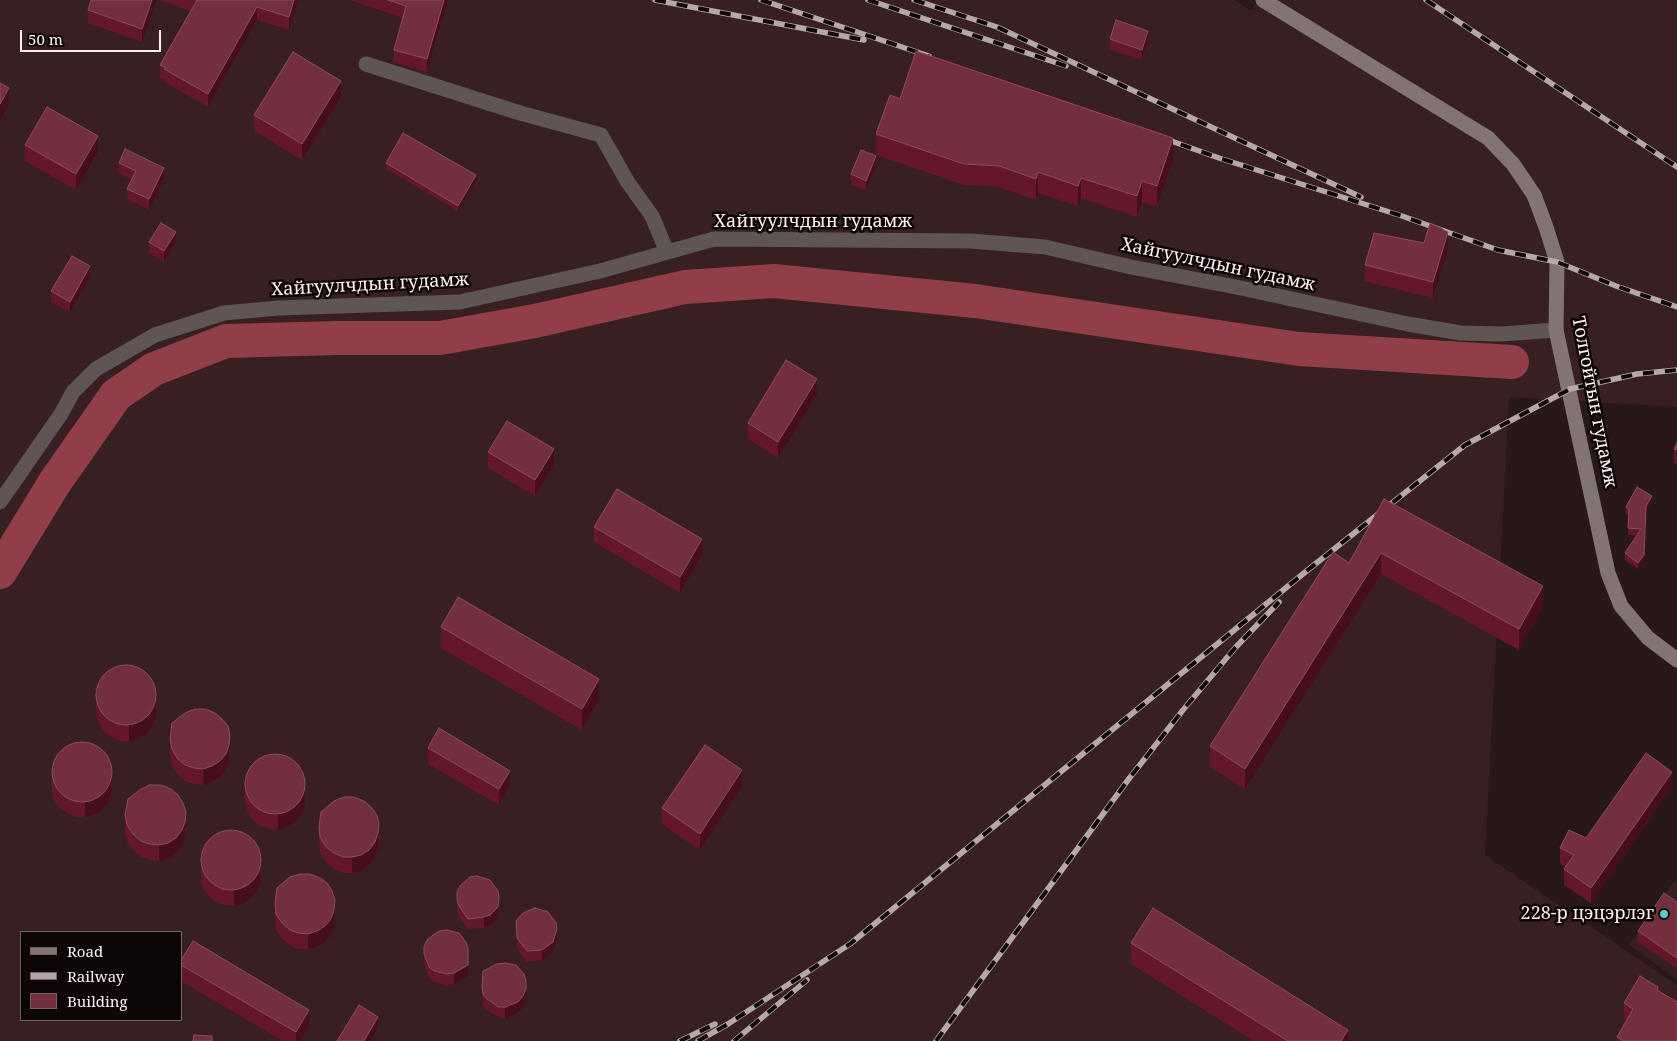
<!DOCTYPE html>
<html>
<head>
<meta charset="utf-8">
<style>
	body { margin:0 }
	#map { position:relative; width:1677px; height:1041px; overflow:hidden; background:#291819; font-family:"Noto Serif",serif }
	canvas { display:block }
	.legend { position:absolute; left:20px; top:931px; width:162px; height:90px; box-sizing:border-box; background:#0d0606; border:1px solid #6d6464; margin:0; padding:6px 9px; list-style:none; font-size:15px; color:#fef1f1 }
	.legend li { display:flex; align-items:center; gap:10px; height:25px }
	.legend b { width:25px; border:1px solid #6d6464 }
	.scale { position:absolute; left:20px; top:30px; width:141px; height:22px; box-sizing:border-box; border:2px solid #fef1f1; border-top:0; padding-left:6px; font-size:15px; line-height:18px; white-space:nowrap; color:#fef1f1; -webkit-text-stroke:4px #0d0606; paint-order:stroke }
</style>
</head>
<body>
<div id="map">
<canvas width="1677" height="1041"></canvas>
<ul class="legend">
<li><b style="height:6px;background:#837474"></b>Road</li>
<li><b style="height:6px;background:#b6a7a8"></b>Railway</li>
<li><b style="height:14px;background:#742f3f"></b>Building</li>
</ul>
<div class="scale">50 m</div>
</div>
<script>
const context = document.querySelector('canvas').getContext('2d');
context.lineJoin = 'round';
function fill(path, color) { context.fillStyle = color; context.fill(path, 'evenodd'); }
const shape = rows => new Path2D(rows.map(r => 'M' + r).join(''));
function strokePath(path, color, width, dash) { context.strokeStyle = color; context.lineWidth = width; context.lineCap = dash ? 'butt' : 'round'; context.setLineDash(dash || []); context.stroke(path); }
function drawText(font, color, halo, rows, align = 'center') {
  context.font = font + ' "Noto Serif",serif'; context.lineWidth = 5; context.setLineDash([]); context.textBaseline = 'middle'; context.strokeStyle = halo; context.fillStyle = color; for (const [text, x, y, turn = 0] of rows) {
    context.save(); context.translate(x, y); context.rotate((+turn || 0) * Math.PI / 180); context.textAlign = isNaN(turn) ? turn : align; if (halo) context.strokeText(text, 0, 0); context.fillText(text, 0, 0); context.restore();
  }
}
fill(shape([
	[0,0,1234,0,1252,11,1257,0,1677,0,1677,407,1509,397,1485,855,1677,985,1677,1041,0,1041],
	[21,932,181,932,181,1020,21,1020],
	[1677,882,1677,979,1629,945,1673,883]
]), '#382022');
strokePath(shape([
	[0,572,55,482,116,395,154,369,226,341,337,338,440,338,535,321,685,287,774,281,975,301,1299,349,1512,362]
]), '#903e47', 34);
strokePath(shape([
	[366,64,520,113,601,135,627,181,652,216,667,252],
	[0,502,61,414,73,392,96,369,155,335,224,313,278,308,460,302,600,271,714,239,971,241,1045,247,1131,267,1236,287,1408,324,1461,333,1502,334,1556,330]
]), '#5e5555', 15);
strokePath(shape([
	[1263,0,1488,138,1513,164,1534,195,1546,227,1557,262,1556,330,1608,573,1621,606,1648,638,1677,660]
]), '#837474', 15);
const rail = shape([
	[655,0,864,40],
	[761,0,929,56],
	[868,0,1066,66],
	[914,0,997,27,1361,197],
	[1426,0,1677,167],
	[1160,137,1219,158,1402,216,1498,250,1557,262,1616,286,1677,307],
	[680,1041,715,1024],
	[698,1041,728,1024,850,944,1309,569,1465,445,1570,389,1637,374,1677,370],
	[734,1041,807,980],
	[936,1041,1128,780,1183,710,1235,648,1279,602]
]);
strokePath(rail, '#b6a7a8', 5.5);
strokePath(rail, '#0d0606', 4, [11]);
fill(shape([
	[157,0,142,42,88,23,88,10],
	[159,0,299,0,289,30,257,20,208,107,164,82,164,80,160,78,160,65,191,11],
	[350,0,448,0,427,72,394,62,394,50,403,18],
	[1110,39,1148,42,1142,60,1110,50],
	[341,97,302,160,254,131,254,115],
	[900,99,1173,159,1157,206,1142,202,1137,217,1081,198,1078,206,1038,193,1036,200,999,187,964,185,876,155,876,134],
	[25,145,98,152,76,190,25,161],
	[119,163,164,179,149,210,127,199,127,189,132,180,119,173],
	[386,163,476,181,458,211,386,169],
	[876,167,866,191,851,185,851,174],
	[149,242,176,243,164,262,149,252],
	[1424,243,1448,248,1433,298,1365,281,1365,265],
	[90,277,70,312,51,302,51,291],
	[817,395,778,458,748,439,748,423],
	[1677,443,1677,464,1674,463,1674,449],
	[488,452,554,465,535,496,488,468],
	[1384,499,1543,607,1519,650,1381,574,1245,789,1210,767,1210,746,1349,563],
	[1652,502,1646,512,1644,561,1638,569,1625,560,1625,553,1637,536,1628,535,1629,515,1626,514,1626,507],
	[594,527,702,555,680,593,594,542],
	[441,627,599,700,582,730,441,648],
	[96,695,156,708,156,717,152,726,146,734,138,739,129,741,120,741,111,737,103,730,98,721,96,711],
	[170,739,230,752,229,761,226,770,220,777,212,782,203,785,194,784,185,781,177,774,172,765,170,755],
	[428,748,510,786,499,805,428,764],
	[52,772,112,784,111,794,108,803,102,810,94,815,85,817,76,817,67,813,59,807,53,798,52,787],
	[245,783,305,796,305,806,301,815,295,822,287,827,278,830,269,829,260,826,252,819,247,810,245,799],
	[742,786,700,850,662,824,662,808],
	[1672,787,1591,903,1564,885,1564,869,1566,867,1560,864,1560,848,1586,838],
	[125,815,186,828,185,837,182,846,176,854,168,859,159,861,149,860,141,857,133,850,127,841,125,831],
	[319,827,379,840,378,849,375,858,369,865,361,871,352,873,343,873,334,869,326,862,320,853,319,843],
	[201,860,261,873,260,882,257,891,251,898,243,904,234,906,225,905,216,902,208,895,202,886,201,876],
	[457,899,499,908,498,918,490,925,484,928,468,929,459,917,457,910],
	[1677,902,1677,968,1638,942,1638,931],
	[275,903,334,926,331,935,325,942,317,947,308,949,298,949,290,945,282,939,276,930,275,919],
	[516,921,557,940,553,953,542,960,527,962,517,949],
	[1131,943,1348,1041,1254,1041,1131,964],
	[424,947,468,949,468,976,454,984,447,985,434,982,429,978,424,965],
	[181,960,309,1026,300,1041,283,1041,181,981],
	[482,987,526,1000,523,1007,518,1013,505,1018,498,1017,487,1010,483,1005,482,998],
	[1658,991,1677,1041,1617,1041,1617,1037,1627,1020,1624,1018,1624,1003]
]), '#641729');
fill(shape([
	[152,0,157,0,142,42,142,29],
	[294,0,299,0,289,30,289,17],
	[444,0,448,0,427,72,427,59],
	[257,7,257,20,208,107,208,94],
	[1148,31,1148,42,1142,60,1142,50],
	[341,81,341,97,302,160,302,144],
	[9,88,9,104,0,120,0,104],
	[98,136,98,152,76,190,76,174],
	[1173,138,1173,159,1157,206,1157,186],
	[876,156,876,167,866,191,866,181],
	[164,168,164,179,149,210,149,199],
	[1038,172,1038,193,1036,200,1036,179],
	[476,175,476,181,458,211,458,206],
	[1081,178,1081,198,1078,206,1078,186],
	[1142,181,1142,202,1137,217,1137,196],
	[176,232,176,243,164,262,164,251],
	[1448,232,1448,248,1433,298,1433,282],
	[90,266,90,277,70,312,70,302],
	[817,379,817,395,778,458,778,442],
	[554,449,554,465,535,496,535,480],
	[1652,496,1652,502,1646,512,1644,561,1638,569,1638,563,1646,506],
	[702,539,702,555,680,593,680,577],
	[1381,553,1381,574,1245,789,1245,769],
	[1543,586,1543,607,1519,650,1519,629],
	[599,679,599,700,582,730,582,709],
	[156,692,156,717,152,726,146,734,138,739,129,741,129,725],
	[230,736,229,761,226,770,220,777,212,782,203,785,203,769],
	[112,768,111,794,108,803,102,810,94,815,85,817,85,802],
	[742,770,742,786,700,850,700,834],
	[510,771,510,786,499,805,499,789],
	[1672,772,1672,787,1591,903,1591,888],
	[305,781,305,806,301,815,295,822,287,827,278,830,278,814],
	[186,812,185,837,182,846,176,854,168,859,159,861,159,845],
	[379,824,378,849,375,858,369,865,361,871,352,873,352,857],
	[261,857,260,882,257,891,251,898,243,904,234,906,234,890],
	[499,897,499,908,498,918,490,925,484,928,484,917],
	[335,900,334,926,331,935,325,942,317,947,308,949,308,934],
	[557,929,557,940,553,953,542,960,542,950],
	[468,965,468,976,454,984,454,973],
	[526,981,526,1000,523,1007,518,1013,505,1018,505,1007],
	[309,1010,309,1026,300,1041,296,1041,296,1032],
	[378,1017,378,1027,370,1041,364,1041],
	[1348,1030,1348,1041,1341,1041]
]), '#450e1a');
const building = shape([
	[91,0,152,0,142,29,88,10,91,0],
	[196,0,294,0,289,17,257,7,208,94,164,69,165,67,160,65,197,0,196,0],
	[388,0,444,0,427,59,394,50,406,6,388,0],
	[1116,20,1148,31,1142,50,1110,39,1116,20],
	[916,51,1173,138,1157,186,1142,181,1137,196,1081,178,1078,186,1038,172,1036,179,999,166,964,164,876,134,890,95,900,99,916,51],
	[293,52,341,81,302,144,254,115,293,52],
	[0,83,9,88,0,104,0,83],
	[47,107,98,136,76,174,25,145,47,107],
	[403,133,476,175,458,206,386,163,403,133],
	[125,149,164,168,149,199,127,189,136,171,119,163,125,149],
	[861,150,876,156,866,181,851,174,861,150],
	[161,223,176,232,164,251,149,242,161,223],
	[1430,223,1448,232,1433,282,1365,265,1374,233,1424,243,1430,223],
	[72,256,90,266,70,302,51,291,72,256],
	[786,360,817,379,778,442,748,423,786,360],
	[507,421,554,449,535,480,488,452,507,421],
	[1677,443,1677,450,1674,449,1677,443],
	[1637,487,1652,496,1646,506,1644,555,1638,563,1625,553,1641,529,1628,528,1629,509,1626,507,1637,487],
	[617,489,702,539,680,577,594,527,617,489],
	[1384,499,1543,586,1519,629,1381,553,1245,769,1210,746,1333,552,1349,563,1384,499],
	[458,597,599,679,582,709,441,627,458,597],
	'96 695a30 30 0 1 1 60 0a30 30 0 1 1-60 0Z',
	[195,709,205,709,215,713,222,719,228,726,230,736,229,745,226,754,220,761,212,766,203,769,194,768,185,765,177,758,172,749,170,739,172,723,185,713,195,709],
	[439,728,510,771,499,789,428,748,439,728],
	'52 772a30 30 0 1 1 60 0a30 30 0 1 1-60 0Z',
	[705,745,742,770,700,834,662,808,705,745],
	[1646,753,1672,772,1591,888,1564,869,1574,855,1560,848,1569,830,1586,838,1646,753],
	'245 784a30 30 0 1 1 60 0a30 30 0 1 1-60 0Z',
	[150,785,161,785,171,789,178,795,183,803,186,812,185,822,182,830,176,838,168,843,159,845,149,844,141,841,133,834,127,825,125,815,128,799,141,789,150,785],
	[344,797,354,797,364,801,371,807,377,815,379,824,378,833,375,842,369,850,361,855,352,857,343,857,334,853,326,847,320,837,319,827,321,812,334,801,344,797],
	'201 860a30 30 0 1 1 60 0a30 30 0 1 1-60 0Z',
	[300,874,310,874,320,878,327,883,332,891,335,900,334,910,331,919,325,926,317,931,308,934,298,933,290,930,282,923,276,914,275,903,277,888,290,877,300,874],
	[477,876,490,880,498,891,499,897,498,907,490,915,484,917,468,919,459,906,457,899,457,892,460,886,470,877,477,876],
	[1664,893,1677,902,1677,958,1638,931,1664,893],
	[535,908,548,912,556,923,557,929,553,942,542,950,527,951,517,938,516,921,523,913,535,908],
	[1153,908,1348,1030,1341,1041,1288,1041,1131,943,1153,908],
	[447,930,459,933,466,942,468,949,468,965,454,973,447,974,434,971,429,967,424,954,424,947,427,940,433,935,439,931,447,930],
	[193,941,309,1010,296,1032,181,965,181,960,193,941],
	[505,963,516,965,524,974,526,981,526,989,523,996,518,1002,505,1007,498,1007,487,999,483,994,482,987,483,971,497,964,505,963],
	[1640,976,1658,987,1657,990,1677,1002,1677,1041,1623,1041,1617,1037,1633,1009,1624,1003,1640,976],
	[359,1005,378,1017,364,1041,337,1041,359,1005],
	[194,1035,212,1036,212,1041,193,1041,194,1035]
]);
fill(building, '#742f3f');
strokePath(building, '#8a4d5a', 1);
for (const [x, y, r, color] of [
	[1664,914,5,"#52cdcd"]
]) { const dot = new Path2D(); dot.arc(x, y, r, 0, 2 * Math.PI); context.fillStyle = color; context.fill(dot); strokePath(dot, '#0d0606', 2); }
drawText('18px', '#fef1f1', '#0d0606', [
	["Хайгуулчдын гудамж",813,222],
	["Хайгуулчдын гудамж",1218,265,12],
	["Хайгуулчдын гудамж",370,285,-3],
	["Толгойтын гудамж",1594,402,79]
]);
drawText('18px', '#fef1f1', '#0d0606', [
	["228-р цэцэрлэг",1654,914]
], 'right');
</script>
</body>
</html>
